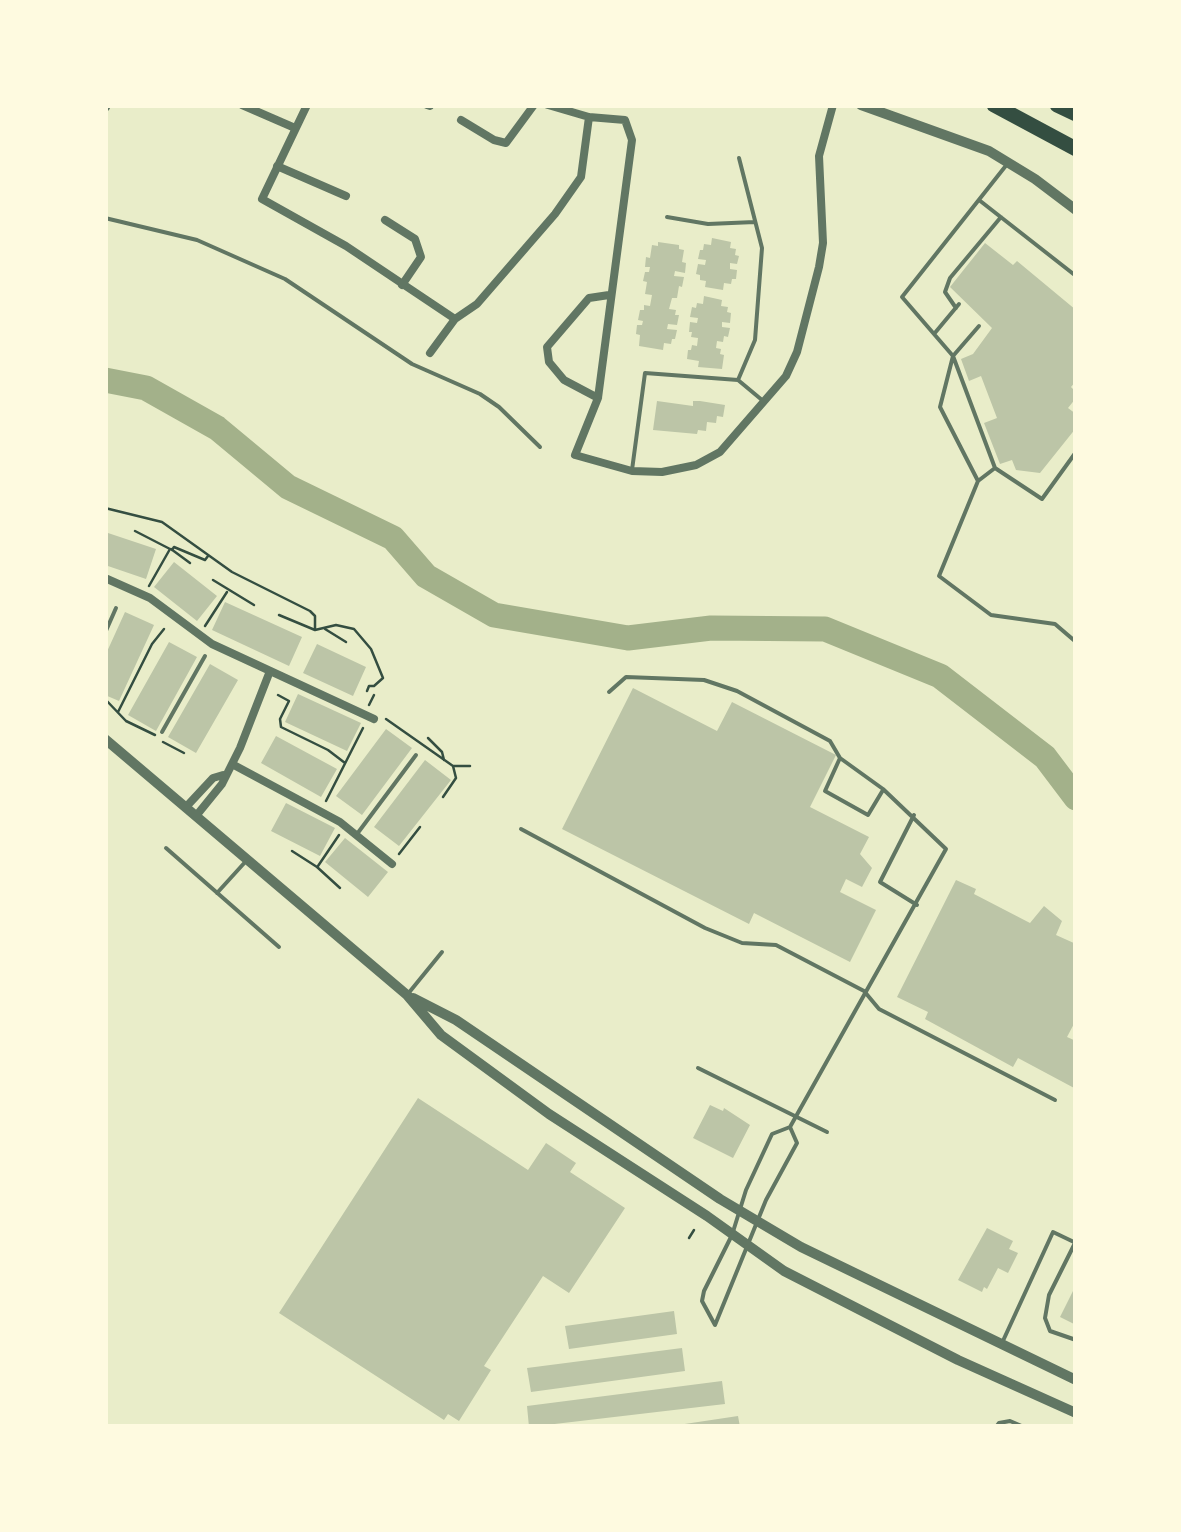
<!DOCTYPE html>
<html>
<head>
<meta charset="utf-8">
<style>
	body { margin:0 }
	#map { position:relative; width:1181px; height:1532px; overflow:hidden; background:#e9edc9; font-family:"Archivo Narrow",sans-serif }
	canvas { display:block }
	.frame { position:absolute; inset:0; border:108px solid #fefae0; pointer-events:none }
</style>
</head>
<body>
<div id="map">
<canvas width="1181" height="1532"></canvas>
<div class="frame"></div>
</div>
<script>
const context = document.querySelector('canvas').getContext('2d');
context.lineJoin = 'round';
const shape = rows => new Path2D(rows.map(r => 'M' + r).join(''));
function strokePath(path, color, width, dash) { context.strokeStyle = color; context.lineWidth = width; context.lineCap = dash ? 'butt' : 'round'; context.setLineDash(dash || []); context.stroke(path); }
function fill(path, color) { context.fillStyle = color; context.fill(path, 'evenodd'); }
strokePath(shape([
	[105,380,146,388,217,428,288,487,393,538,426,576,494,615,628,638,711,628,825,629,940,676,1045,757,1076,798]
]), '#a3b18a', 25);
fill(shape([
	[712,238,731,242,730,248,736,249,735,255,739,256,737,264,730,263,730,269,737,270,736,279,732,279,731,284,724,283,723,290,705,287,706,281,700,280,700,275,696,274,698,264,705,265,706,260,698,259,700,250,703,250,704,244,711,245],
	[658,242,679,245,679,249,684,250,682,262,686,263,685,273,675,271,674,276,684,277,682,287,679,286,677,298,672,298,669,309,676,310,675,315,679,315,677,325,668,324,667,329,677,330,675,339,672,339,671,344,664,343,663,350,639,346,640,335,636,334,637,325,642,325,643,321,638,320,640,310,644,310,644,305,650,306,652,295,645,294,647,282,643,281,645,272,649,272,650,267,645,267,646,257,650,258,652,245,658,246],
	[985,243,1013,265,1017,261,1076,310,1076,381,1071,387,1076,392,1076,398,1068,408,1076,414,1076,428,1040,473,1016,470,1012,460,1000,464,984,423,997,418,981,376,969,381,961,359,973,354,992,328,950,287],
	[704,296,722,300,721,306,728,307,727,312,731,313,730,323,722,322,722,327,730,328,728,337,724,336,723,342,717,341,716,348,721,349,720,354,724,355,722,369,698,367,699,361,687,359,688,350,691,350,692,345,697,346,698,338,691,337,692,332,689,332,690,322,697,323,698,318,690,317,692,307,696,308,697,303,703,304],
	[657,401,693,406,693,401,700,401,725,405,723,417,717,416,716,423,707,422,706,431,698,430,697,434,653,430],
	[105,532,156,549,146,579,105,565],
	[174,562,217,596,197,621,154,587],
	[225,602,302,637,289,666,212,630],
	[125,612,154,625,119,701,105,695,105,656],
	[169,642,197,657,156,731,128,715],
	[317,644,366,667,353,696,303,673],
	[210,664,238,680,196,753,168,737],
	[633,688,717,731,732,702,836,755,810,807,869,837,860,854,872,868,862,887,846,879,840,892,876,910,850,962,754,913,749,924,562,829],
	[298,694,361,723,347,751,285,722],
	[386,729,412,748,362,815,336,796],
	[276,736,337,769,321,797,261,763],
	[425,760,451,780,399,846,374,827],
	[286,803,335,828,320,856,271,831],
	[345,838,388,872,368,897,325,862],
	[956,880,976,889,974,894,1030,923,1044,906,1062,921,1056,935,1076,944,1076,1020,1067,1037,1076,1041,1076,1089,1018,1058,1013,1067,925,1019,928,1012,897,997],
	[418,1098,528,1170,546,1143,576,1163,570,1172,625,1208,569,1293,543,1276,484,1366,491,1370,459,1421,448,1414,444,1420,279,1313],
	[710,1105,723,1111,724,1108,750,1125,733,1158,693,1138],
	[987,1228,1013,1241,1009,1249,1018,1253,1008,1273,998,1268,987,1289,984,1287,982,1292,958,1280],
	[1076,1285,1076,1325,1060,1317],
	[674,1311,677,1334,569,1349,565,1326],
	[682,1348,685,1371,531,1392,527,1368],
	[722,1381,725,1404,529,1427,527,1406],
	[738,1416,740,1427,678,1427,678,1425]
]), '#bcc5a7');
strokePath(shape([
	[105,508,162,522,232,572,310,611,315,616,315,630],
	[135,531,170,549,149,586],
	[171,549,190,563],
	[172,550,174,547,205,560,208,556],
	[213,580,254,605],
	[279,615,315,630,336,625,354,629,371,649,383,678,374,686,369,686,367,691],
	[205,626,227,592],
	[325,629,346,642],
	[278,695,289,701,280,719,281,727,328,750,345,763],
	[105,699,126,721,155,735],
	[369,705,374,695],
	[118,712,152,644,164,629],
	[386,719,453,766,456,778,443,797],
	[428,738,442,752,444,760],
	[163,742,184,753],
	[453,766,470,766],
	[326,801,363,728],
	[292,851,317,867,340,888],
	[399,854,420,827],
	[318,866,339,835],
	[689,1238,694,1230]
]), '#344e41', 2.5);
strokePath(shape([
	[739,158,762,248,755,340,738,380,762,400],
	[1008,163,902,297,953,356,940,407,978,481,939,576,991,615,1055,624,1076,642],
	[979,200,1076,276],
	[667,217,708,224,755,222],
	[105,218,197,240,285,279,412,364,480,394,499,407,540,447],
	[956,308,945,292,950,278,1001,217],
	[979,326,953,356,995,468],
	[934,334,959,304],
	[632,470,645,373,738,380],
	[978,481,995,468,1042,499,1076,452],
	[105,633,116,608],
	[609,692,626,677,704,680,737,691,830,741,840,758,883,789,946,849,790,1127],
	[162,732,205,656],
	[840,758,825,791,868,815,883,790],
	[914,815,880,882,917,905],
	[521,829,705,928,742,943,776,945,864,991,879,1009,1055,1100],
	[357,834,416,755],
	[166,848,279,947],
	[217,893,247,860],
	[407,995,442,952],
	[698,1068,827,1132],
	[790,1127,797,1143,766,1200,715,1325,702,1301,704,1291,732,1235,746,1190,772,1134,790,1127],
	[1075,1243,1049,1295,1045,1318,1050,1331,1076,1340],
	[1002,1343,1053,1232,1076,1243],
	[996,1427,999,1423,1010,1421,1024,1427]
]), '#617663', 4);
strokePath(shape([
	[242,105,295,128],
	[307,105,262,199,346,246,455,319],
	[427,105,430,106],
	[548,105,589,117,625,120,632,140,598,398,575,455,632,471,662,472,696,465,720,452,786,376,797,352,819,267,823,243,819,156,833,105],
	[461,120,494,140,506,143,534,105],
	[277,166,346,196],
	[385,220,415,239,421,257,402,285],
	[430,353,455,319,477,304,555,214,581,177,589,117],
	[598,398,564,380,549,362,547,347,589,298,609,295],
	[105,578,150,598,212,644,374,719],
	[232,764,340,822,392,864],
	[186,807,213,778,223,775],
	[196,816,222,784,240,748,270,671]
]), '#617663', 8);
strokePath(shape([
	[861,105,989,151,1035,179,1076,210],
	[105,107,106,105],
	[105,739,407,995,441,1035,549,1114,707,1216,784,1271,958,1360,1076,1413],
	[413,998,456,1020,720,1199,801,1247,1076,1380]
]), '#617663', 10);
strokePath(shape([
	[994,105,1076,149],
	[1057,105,1076,114]
]), '#344e41', 15);
</script>
</body>
</html>
